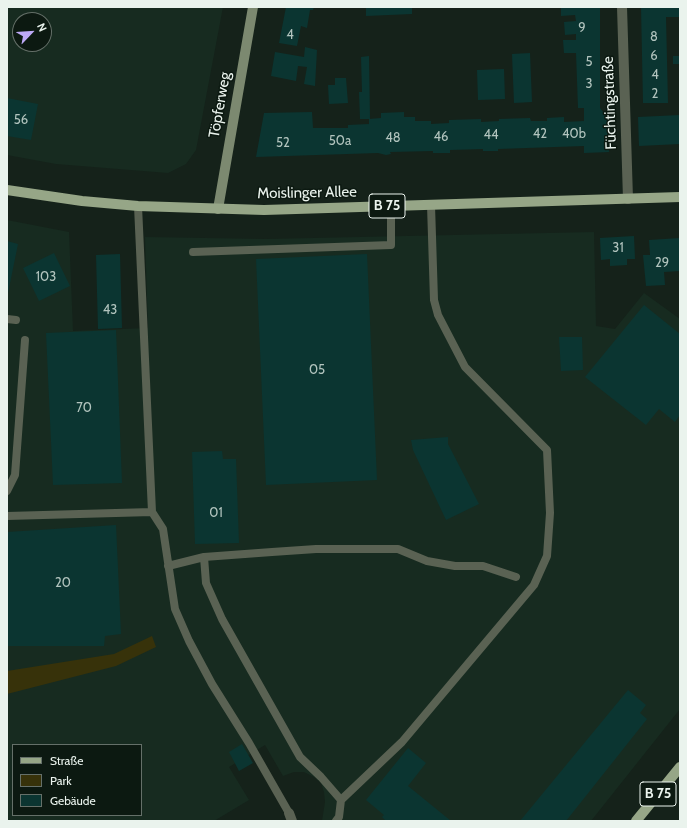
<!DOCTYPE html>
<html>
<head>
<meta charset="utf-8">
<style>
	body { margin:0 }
	#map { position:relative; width:687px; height:828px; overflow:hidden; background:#15221a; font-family:Cabin,sans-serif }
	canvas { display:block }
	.frame { position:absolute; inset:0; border:8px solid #eaf3ed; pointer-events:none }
	.legend { position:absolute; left:12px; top:744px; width:130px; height:72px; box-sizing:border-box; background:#0c1911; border:1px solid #657069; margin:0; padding:5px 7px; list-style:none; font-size:12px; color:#eaf3ed }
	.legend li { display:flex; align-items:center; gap:8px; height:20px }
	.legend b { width:20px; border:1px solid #657069 }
	.north { position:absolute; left:12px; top:12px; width:40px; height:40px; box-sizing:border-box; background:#0c1911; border:1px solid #657069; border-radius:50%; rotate:65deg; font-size:11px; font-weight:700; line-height:16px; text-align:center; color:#eaf3ed }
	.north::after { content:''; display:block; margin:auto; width:14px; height:18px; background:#bda9f5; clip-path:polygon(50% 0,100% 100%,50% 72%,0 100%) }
</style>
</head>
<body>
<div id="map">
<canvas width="687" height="828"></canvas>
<div class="frame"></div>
<ul class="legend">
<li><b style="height:5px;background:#96a687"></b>Straße</li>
<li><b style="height:11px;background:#37320a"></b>Park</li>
<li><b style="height:11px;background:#0b3531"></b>Gebäude</li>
</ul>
<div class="north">N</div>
</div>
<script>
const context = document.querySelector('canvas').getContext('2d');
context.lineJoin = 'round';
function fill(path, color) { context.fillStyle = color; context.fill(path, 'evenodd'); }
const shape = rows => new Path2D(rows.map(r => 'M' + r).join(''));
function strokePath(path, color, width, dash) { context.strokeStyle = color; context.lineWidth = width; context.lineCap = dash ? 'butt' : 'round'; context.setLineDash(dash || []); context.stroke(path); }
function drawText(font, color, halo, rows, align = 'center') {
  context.font = font + ' Cabin,sans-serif'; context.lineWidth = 3; context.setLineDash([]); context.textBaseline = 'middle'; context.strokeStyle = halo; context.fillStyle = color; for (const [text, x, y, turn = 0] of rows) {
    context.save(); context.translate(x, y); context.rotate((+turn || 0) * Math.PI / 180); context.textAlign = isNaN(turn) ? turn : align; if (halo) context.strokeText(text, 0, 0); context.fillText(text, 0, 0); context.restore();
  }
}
fill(shape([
	[7,7,223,7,196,150,186,164,168,173,56,164,7,155],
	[20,20,44,20,44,44,20,44],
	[7,220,69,232,73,331,148,328,145,237,266,239,594,232,596,326,615,329,644,293,680,319,680,709,591,821,322,821,325,802,324,792,321,783,314,777,304,772,294,772,283,776,265,745,229,767,249,800,214,821,7,821],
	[13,745,141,745,141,815,13,815]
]), '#172b20');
fill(shape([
	[152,636,156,647,116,666,7,694,7,671,114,654]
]), '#37320a');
fill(shape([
	[286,7,314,7,313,10,310,10,307,28,301,26,297,46,279,43],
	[366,7,412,7,412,14,366,16],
	[561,7,600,7,600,108,607,117,609,152,584,153,584,146,498,149,498,151,483,151,483,149,450,150,450,153,433,153,433,151,390,152,391,154,386,155,378,153,256,157,264,113,312,112,313,128,348,128,348,125,369,124,369,119,381,118,381,113,404,112,404,117,415,117,415,121,431,121,431,124,449,123,449,120,481,119,481,122,499,121,499,119,530,118,531,121,547,121,547,118,564,117,564,122,584,121,584,108,578,108,576,53,564,53,563,40,576,40,576,34,565,35,564,22,576,21,575,15,561,16],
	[641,7,680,8,680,17,666,17,668,103,643,103],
	[305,47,317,50,315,86,304,84,307,67,298,66,296,81,271,76,275,52,304,57],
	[530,53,532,102,514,103,512,54],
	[369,56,370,119,360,119,359,92,362,92,361,57],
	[673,56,680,56,680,64,673,64],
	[504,69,505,99,478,100,477,70],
	[335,78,346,78,348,103,329,104,328,85,335,85],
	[7,98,38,104,31,140,7,136],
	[680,115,680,144,639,146,638,117],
	[634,236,635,259,627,259,627,265,610,266,610,259,601,260,600,238],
	[680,238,680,271,664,272,665,285,646,286,643,255,650,255,649,240],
	[7,241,18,244,8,293,7,293],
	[54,253,70,286,39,301,23,268],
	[120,254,122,328,98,329,96,255],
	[367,254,377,480,266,485,256,259],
	[644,305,680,334,680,415,675,422,659,409,646,425,585,377],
	[116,330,122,483,53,485,46,333],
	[559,337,582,337,583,370,561,371],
	[448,437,448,444,479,504,446,520,413,450,411,440],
	[222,451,223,459,236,459,239,543,195,544,192,452],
	[116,525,121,634,105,636,104,646,7,646,7,532],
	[628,690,646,705,640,713,647,719,566,821,520,821],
	[242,744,253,763,239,771,229,752],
	[408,748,426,763,408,786,451,821,386,821,382,817,384,815,366,800]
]), '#0b3531');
strokePath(shape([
	[138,206,152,512,163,529,175,609,189,641,212,684,249,743,289,813],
	[193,252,391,245,391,206],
	[7,319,16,320],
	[7,491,15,475,25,340],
	[7,516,152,512],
	[204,557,206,583,222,619,300,757,321,777,341,800,402,742,534,585,547,556,550,513,547,450,465,367,438,315,434,300,431,205],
	[168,566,204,557,272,552,316,549,398,549,427,561,455,566,483,566,516,577],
	[336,821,339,817,341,800]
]), '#5a6253', 8);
strokePath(shape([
	[622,7,628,199],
	[289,813,292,821]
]), '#5a6253', 10);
strokePath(shape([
	[218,209,253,7]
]), '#7c8970', 10);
strokePath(shape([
	[7,190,82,201,138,206,264,210,680,197],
	[636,821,680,767]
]), '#96a687', 10);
drawText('13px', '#b2c4be', null, [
	["9",582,28],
	["4",290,35],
	["8",654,37],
	["6",654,56],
	["5",589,62],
	["4",655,75],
	["3",589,84],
	["2",655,94],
	["56",21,120],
	["42",540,134],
	["40b",574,134],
	["44",491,135],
	["46",441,137],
	["48",393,138],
	["50a",340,141],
	["52",283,143],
	["31",618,248],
	["29",662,263],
	["103",46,277],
	["43",110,310],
	["05",317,370],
	["70",84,408],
	["01",216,513],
	["20",63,583]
]);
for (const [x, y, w] of [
	[387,206,36],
	[658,794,36]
]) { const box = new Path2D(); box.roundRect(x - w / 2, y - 12, w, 24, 3); context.fillStyle = '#0c1911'; context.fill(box); strokePath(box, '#eaf3ed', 1); }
drawText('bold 14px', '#eaf3ed', null, [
	["B 75",387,206],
	["B 75",658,794]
]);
drawText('15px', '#eaf3ed', '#0c1911', [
	["Füchtingstraße",610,103,-92],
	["Töpferweg",220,105,-80],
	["Moislinger Allee",307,193,-1]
]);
</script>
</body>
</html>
